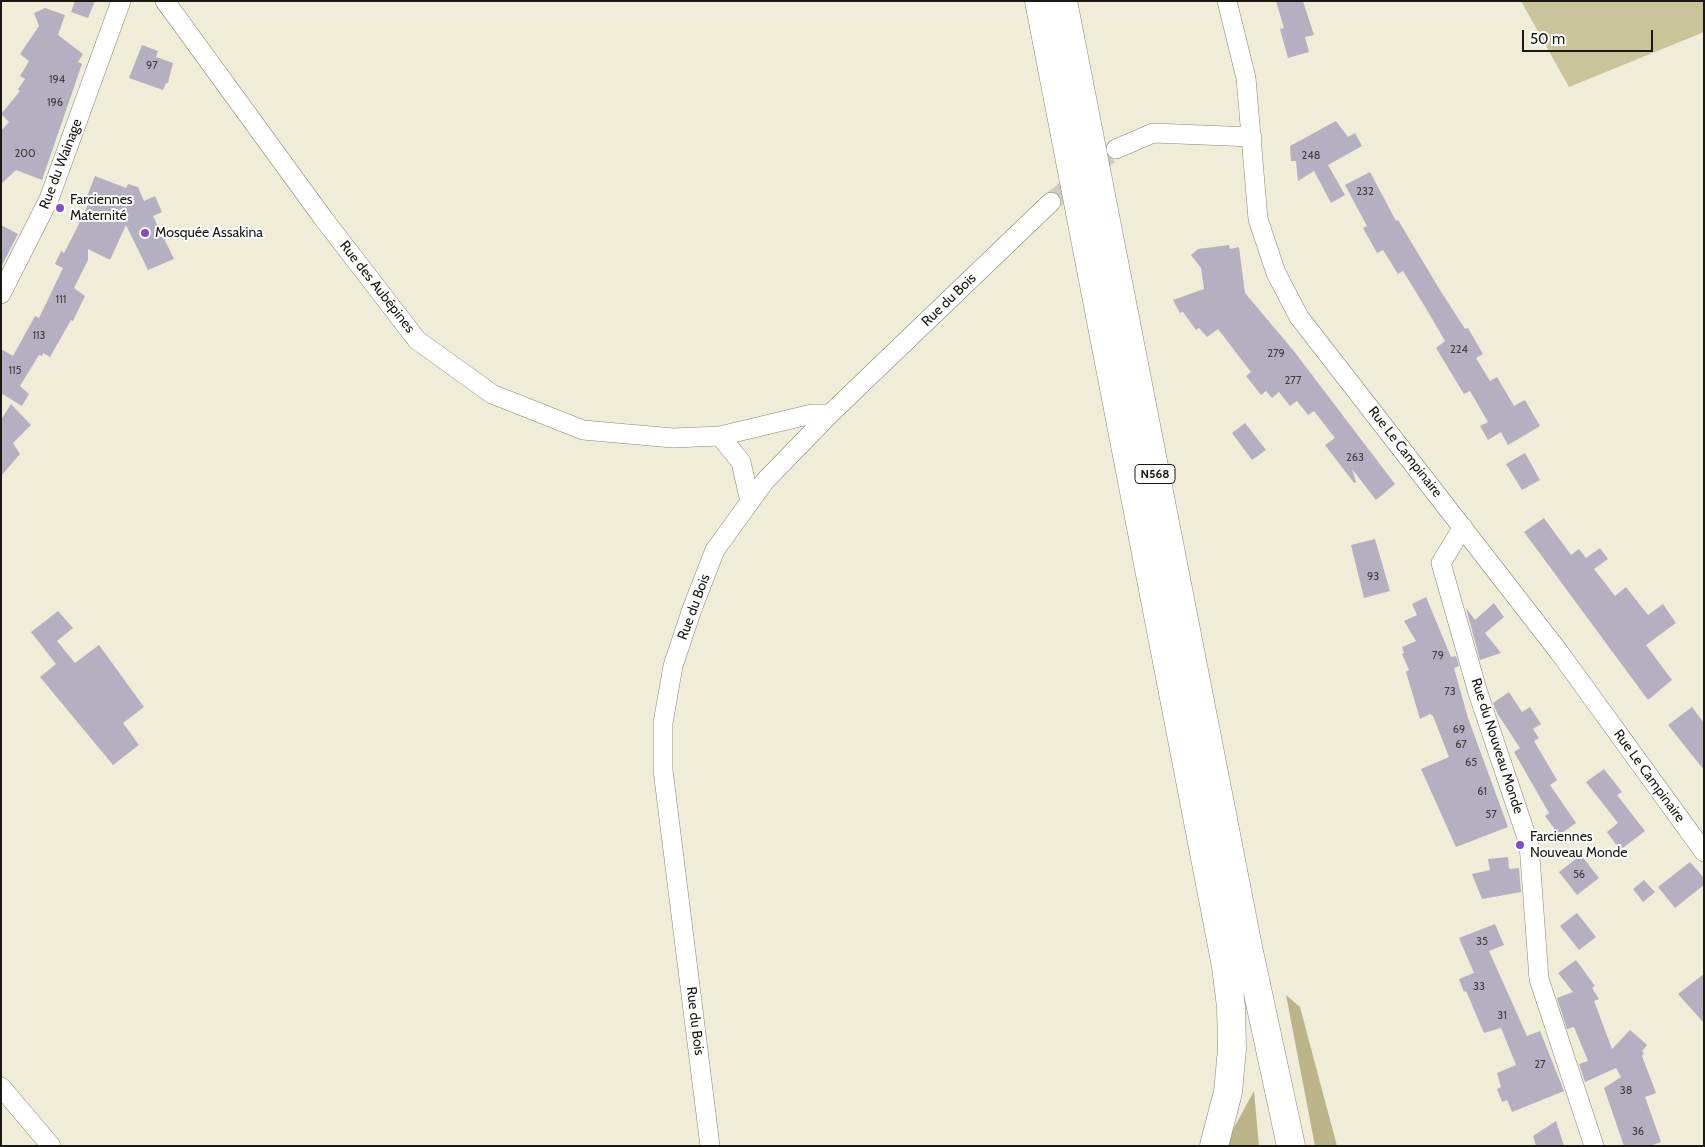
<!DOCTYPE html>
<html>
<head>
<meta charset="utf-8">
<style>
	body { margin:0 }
	#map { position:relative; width:1705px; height:1147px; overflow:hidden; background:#efedd8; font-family:Cabin,sans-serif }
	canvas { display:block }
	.frame { position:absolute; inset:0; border:2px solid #191911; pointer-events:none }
	.scale { position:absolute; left:1522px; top:30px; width:131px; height:22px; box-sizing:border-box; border:2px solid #191911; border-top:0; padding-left:6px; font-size:15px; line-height:18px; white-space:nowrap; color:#191911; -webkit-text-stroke:4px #fff; paint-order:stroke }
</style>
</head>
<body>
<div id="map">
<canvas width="1705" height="1147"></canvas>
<div class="frame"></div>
<div class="scale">50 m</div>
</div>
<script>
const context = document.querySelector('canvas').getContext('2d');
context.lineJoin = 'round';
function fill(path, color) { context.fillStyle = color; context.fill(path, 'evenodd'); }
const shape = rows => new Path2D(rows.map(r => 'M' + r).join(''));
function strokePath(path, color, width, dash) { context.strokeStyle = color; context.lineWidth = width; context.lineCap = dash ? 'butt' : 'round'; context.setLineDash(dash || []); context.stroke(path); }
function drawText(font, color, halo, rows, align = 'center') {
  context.font = font + ' Cabin,sans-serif'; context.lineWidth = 4; context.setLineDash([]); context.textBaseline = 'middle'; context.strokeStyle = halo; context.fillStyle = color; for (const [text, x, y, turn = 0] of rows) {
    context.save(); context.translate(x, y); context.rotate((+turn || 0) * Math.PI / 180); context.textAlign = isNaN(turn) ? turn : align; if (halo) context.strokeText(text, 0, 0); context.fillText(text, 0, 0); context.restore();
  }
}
fill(shape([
	[1521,1,1704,1,1704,32,1569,87]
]), '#c9c499');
fill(shape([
	[1286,995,1300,1007,1337,1146,1315,1146],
	[1254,1091,1259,1146,1224,1146]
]), '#bab488');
fill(shape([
	[75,1,95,1,88,18,71,12],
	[1276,1,1303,1,1314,35,1305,37,1309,52,1288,58,1280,29,1284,28],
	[45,8,65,15,58,35,83,54,78,62,82,64,42,180,16,170,1,184,1,131,9,122,1,114,20,91,18,89,25,79,20,76,29,61,20,54,39,26,34,13],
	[142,45,158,51,156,57,173,63,168,83,166,83,163,90,129,78],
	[1336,121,1348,137,1355,133,1362,146,1328,165,1345,195,1331,203,1314,171,1298,181,1296,161,1291,161,1290,146],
	[1370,172,1396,221,1398,220,1440,290,1465,329,1468,328,1483,354,1476,358,1490,381,1497,377,1514,406,1525,400,1540,426,1508,445,1501,432,1488,440,1480,426,1488,422,1470,391,1464,394,1436,348,1445,341,1427,310,1403,271,1398,274,1383,250,1377,253,1363,228,1367,226,1345,185],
	[95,176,126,188,128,184,138,187,144,201,155,196,162,212,153,216,174,259,148,270,126,225,110,260,88,249,88,260,74,288,85,296,73,321,71,320,50,357,43,353,42,356,39,355,20,386,29,394,22,406,1,393,1,349,13,356,35,316,39,318,63,268,55,264,61,251,64,253,76,230,89,202,88,194],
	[1,225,18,234,1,267],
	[1229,245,1230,249,1239,247,1245,293,1293,350,1395,484,1376,500,1352,469,1356,482,1354,483,1325,445,1335,438,1314,411,1308,415,1297,401,1290,406,1279,392,1272,398,1266,391,1261,395,1246,376,1251,372,1218,329,1207,337,1199,328,1196,330,1183,312,1180,313,1173,300,1204,289,1201,268,1191,255,1198,249],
	[11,404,31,425,13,443,20,454,1,476,1,420],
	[1245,423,1266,450,1252,460,1232,433],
	[1525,453,1540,480,1522,490,1506,464],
	[1544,518,1571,555,1579,549,1586,558,1600,548,1608,559,1594,569,1615,596,1626,587,1648,615,1663,604,1676,623,1646,645,1672,680,1648,700,1524,532],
	[1375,539,1390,591,1364,598,1351,545],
	[1426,597,1451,657,1456,656,1459,666,1454,668,1468,718,1508,827,1456,847,1421,769,1449,757,1433,716,1430,714,1420,719,1406,672,1409,670,1402,654,1404,653,1402,647,1416,641,1404,621,1417,615,1412,604],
	[1494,603,1504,617,1485,633,1501,653,1480,660,1466,608,1475,620],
	[58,611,73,628,57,641,75,663,99,645,144,707,123,723,139,745,113,765,40,677,56,664,31,632],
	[1509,692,1522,712,1530,707,1541,724,1533,729,1539,738,1534,741,1557,780,1550,785,1576,823,1559,835,1545,816,1549,813,1514,752,1520,748,1497,713,1493,703],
	[1692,707,1704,723,1704,770,1668,725],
	[1604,769,1622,792,1617,795,1645,831,1620,850,1607,832,1618,823,1586,782],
	[1581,855,1599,878,1577,895,1559,872],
	[1508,857,1509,869,1519,868,1521,892,1482,899,1472,874,1490,870,1488,859],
	[1690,862,1704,878,1704,885,1675,908,1658,887],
	[1644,880,1655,892,1643,902,1633,889],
	[1577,913,1596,937,1579,950,1560,926],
	[1495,924,1504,945,1489,951,1527,1036,1540,1031,1564,1091,1512,1112,1507,1100,1502,1102,1497,1089,1501,1087,1497,1073,1516,1065,1501,1028,1484,1033,1466,991,1464,992,1459,979,1474,973,1459,938],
	[1576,960,1595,986,1592,988,1599,999,1594,1001,1612,1049,1630,1030,1647,1045,1642,1051,1644,1053,1642,1056,1656,1093,1645,1097,1661,1142,1650,1146,1624,1146,1604,1088,1621,1077,1616,1068,1585,1082,1579,1064,1588,1061,1574,1027,1567,1029,1557,998,1573,992,1558,973],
	[1704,974,1704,1023,1678,994],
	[1556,1121,1564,1146,1536,1146,1533,1136]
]), '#b5afc2');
strokePath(shape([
	[1051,202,1116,149]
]), '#cfcdba', 19, [19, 9]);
const minor = shape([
	[165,1,323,218,417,340,492,394,583,430,673,438,720,436,812,414,830,414],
	[1227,1,1246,78,1258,219,1276,273,1299,317,1559,652,1704,852],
	[1116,149,1153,133,1252,137],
	[1,294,49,199,121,1],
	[720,436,741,462,750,502],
	[1463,527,1441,563,1478,693,1529,844,1539,979,1594,1146],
	[1,1087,51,1146],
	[710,1146,663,770,663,723,673,666,692,609,715,550,765,481,830,414,1051,202]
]);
const highway = shape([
	[1039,1,1226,966,1231,1007,1232,1049,1228,1092,1214,1146],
	[1063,1,1248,947,1291,1146]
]);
strokePath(minor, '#888673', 20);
strokePath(highway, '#888673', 29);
strokePath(minor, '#fff', 19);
strokePath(highway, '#fff', 28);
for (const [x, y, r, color] of [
	[60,208,5,"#814cc4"],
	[145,233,5,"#814cc4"],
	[1520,845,5,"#814cc4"]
]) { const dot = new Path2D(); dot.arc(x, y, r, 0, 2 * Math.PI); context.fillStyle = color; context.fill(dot); strokePath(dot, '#fff', 2); }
drawText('11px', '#403e3d', null, [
	["97",152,66],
	["194",57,80],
	["196",55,103],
	["200",25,154],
	["248",1311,156],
	["232",1365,192],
	["111",61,300],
	["113",39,336],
	["224",1459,350],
	["279",1276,354],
	["115",15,371],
	["277",1293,381],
	["263",1355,458],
	["93",1373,577],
	["79",1438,656],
	["73",1450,692],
	["69",1459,730],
	["67",1461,745],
	["65",1471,763],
	["61",1482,792],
	["57",1491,815],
	["56",1579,875],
	["35",1482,942],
	["33",1479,987],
	["31",1502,1016],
	["27",1540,1065],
	["38",1626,1091],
	["36",1638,1132]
]);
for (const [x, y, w] of [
	[1155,474,40]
]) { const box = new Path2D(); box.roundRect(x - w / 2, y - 9.5, w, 19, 4); context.fillStyle = '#fff'; context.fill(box); strokePath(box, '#191911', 1); }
drawText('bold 12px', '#191911', null, [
	["N568",1155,474]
]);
drawText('14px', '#191911', '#fff', [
	["Rue du Wainage",61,164,-69],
	["Rue des Aubépines",377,287,52],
	["Rue du Bois",949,300,-44],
	["Rue Le Campinaire",1405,452,52],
	["Rue du Bois",694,607,-70],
	["Rue du Nouveau Monde",1497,746,72],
	["Rue Le Campinaire",1649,776,54],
	["Rue du Bois",695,1021,83]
]);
drawText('14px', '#191911', '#fff', [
	["Farciennes",70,200],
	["Maternité",70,216],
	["Mosquée Assakina",155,233],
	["Farciennes",1530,837],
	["Nouveau Monde",1530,853]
], 'left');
</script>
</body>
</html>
